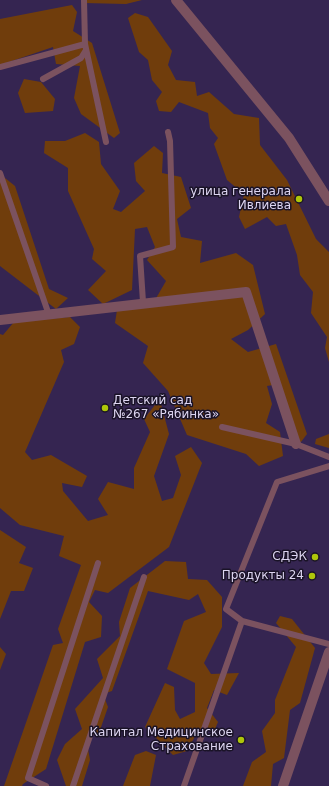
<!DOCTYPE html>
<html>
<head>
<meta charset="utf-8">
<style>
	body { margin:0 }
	canvas { display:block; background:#352551 }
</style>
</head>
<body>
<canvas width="329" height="786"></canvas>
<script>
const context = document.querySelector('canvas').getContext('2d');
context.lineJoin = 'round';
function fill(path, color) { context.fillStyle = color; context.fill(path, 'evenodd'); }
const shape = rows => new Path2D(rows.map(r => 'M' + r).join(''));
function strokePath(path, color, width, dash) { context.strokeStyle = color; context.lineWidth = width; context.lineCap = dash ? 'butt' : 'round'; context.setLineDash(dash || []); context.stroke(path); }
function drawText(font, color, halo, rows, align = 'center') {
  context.font = font + ' "DejaVu Sans",sans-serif'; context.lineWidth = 3; context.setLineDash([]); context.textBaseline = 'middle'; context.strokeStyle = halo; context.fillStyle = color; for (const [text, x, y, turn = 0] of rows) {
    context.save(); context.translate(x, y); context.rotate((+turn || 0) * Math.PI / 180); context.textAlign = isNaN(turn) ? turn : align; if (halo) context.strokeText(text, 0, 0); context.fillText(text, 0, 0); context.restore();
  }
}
fill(shape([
	[81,0,142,0,126,4,84,3],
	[72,5,77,12,73,31,92,43,120,133,114,138,81,114,74,98,80,66,56,64,53,47,0,65,0,19],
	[135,13,148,17,172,51,168,65,176,80,195,82,197,96,209,92,234,114,259,118,260,145,287,180,316,239,329,252,329,362,325,348,327,337,311,313,313,292,300,275,297,255,286,224,276,226,267,217,245,229,239,217,244,194,227,180,214,144,218,138,210,128,208,113,179,102,171,112,159,111,156,101,162,92,152,80,148,60,139,52,128,18],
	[24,79,41,82,55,99,53,111,25,113,18,93],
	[85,133,99,142,101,164,120,191,113,209,121,212,145,191,136,181,134,163,154,146,163,153,162,173,181,177,191,208,177,219,181,237,202,241,200,263,236,253,253,265,265,314,248,330,231,339,248,352,276,344,307,434,301,442,291,439,279,384,267,386,272,404,266,423,280,432,283,456,259,466,246,454,187,435,168,391,143,363,148,346,115,323,117,310,151,307,166,281,147,260,155,247,147,227,135,229,132,290,103,304,88,290,106,271,92,259,94,249,68,191,68,168,44,153,45,141,65,141],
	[0,174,15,186,49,289,68,298,56,309,0,266],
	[70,317,80,327,74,344,61,350,64,362,25,452,32,460,51,455,87,476,82,487,62,483,63,491,88,521,108,515,98,499,108,482,134,489,134,468,150,432,144,419,155,405,161,404,169,434,154,476,162,501,173,498,181,475,175,456,191,447,202,463,169,547,108,593,95,590,89,602,102,616,101,637,85,642,46,769,23,784,22,786,4,786,53,645,63,643,58,629,81,565,59,556,64,536,20,525,0,508,0,334,3,335,14,322],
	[329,434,329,448,315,444,316,439],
	[0,530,26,547,19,563,33,568,24,591,11,591,0,619],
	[165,561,186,562,188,579,207,580,222,597,222,627,204,663,211,674,239,673,227,695,214,690,207,708,218,722,215,729,199,729,187,751,173,755,145,727,165,683,174,687,175,710,180,719,195,712,195,683,167,669,184,621,206,612,198,594,189,600,148,591,112,691,103,694,108,707,99,733,86,738,90,760,82,786,66,786,57,760,65,744,82,729,75,709,103,678,97,659,120,636,119,622,130,588],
	[280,616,292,619,315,648,300,703,290,710,284,758,273,764,271,786,243,786,252,762,266,752,262,731,275,713,275,700,296,647,276,623],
	[0,647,6,654,0,670],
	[146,751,156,755,150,786,123,786,135,755]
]), '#703d0c');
strokePath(shape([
	[85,44,106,142],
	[0,67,85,44,84,0],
	[43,79,81,58,86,50],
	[0,173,49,315],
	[143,302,140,256,173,247,170,141,168,132],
	[222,427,296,444,329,457],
	[329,466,277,482,226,609,242,621,329,644],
	[46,786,28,778,98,563],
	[73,786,144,577],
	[184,786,242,621]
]), '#7b525f', 6);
strokePath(shape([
	[0,320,246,292,296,444]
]), '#7b525f', 10);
strokePath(shape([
	[176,0,289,138,329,201],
	[283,786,329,652]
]), '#7b525f', 10);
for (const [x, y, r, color] of [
	[299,199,4,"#aec60a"],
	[105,408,4,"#aec60a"],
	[315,557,4,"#aec60a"],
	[312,576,4,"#aec60a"],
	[241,740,4,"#aec60a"]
]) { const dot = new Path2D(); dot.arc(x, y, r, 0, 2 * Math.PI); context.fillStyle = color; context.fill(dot); strokePath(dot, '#1a1327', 1.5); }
drawText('12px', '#ddd5f1', '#1a1327', [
	["улица генерала",291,192],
	["Ивлиева",291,206],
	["Детский сад",113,401,"left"],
	["№267 «Рябинка»",113,415,"left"],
	["СДЭК",307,557],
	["Продукты 24",304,576],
	["Капитал Медицинское",233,733],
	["Страхование",233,747]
], 'right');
</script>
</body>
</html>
